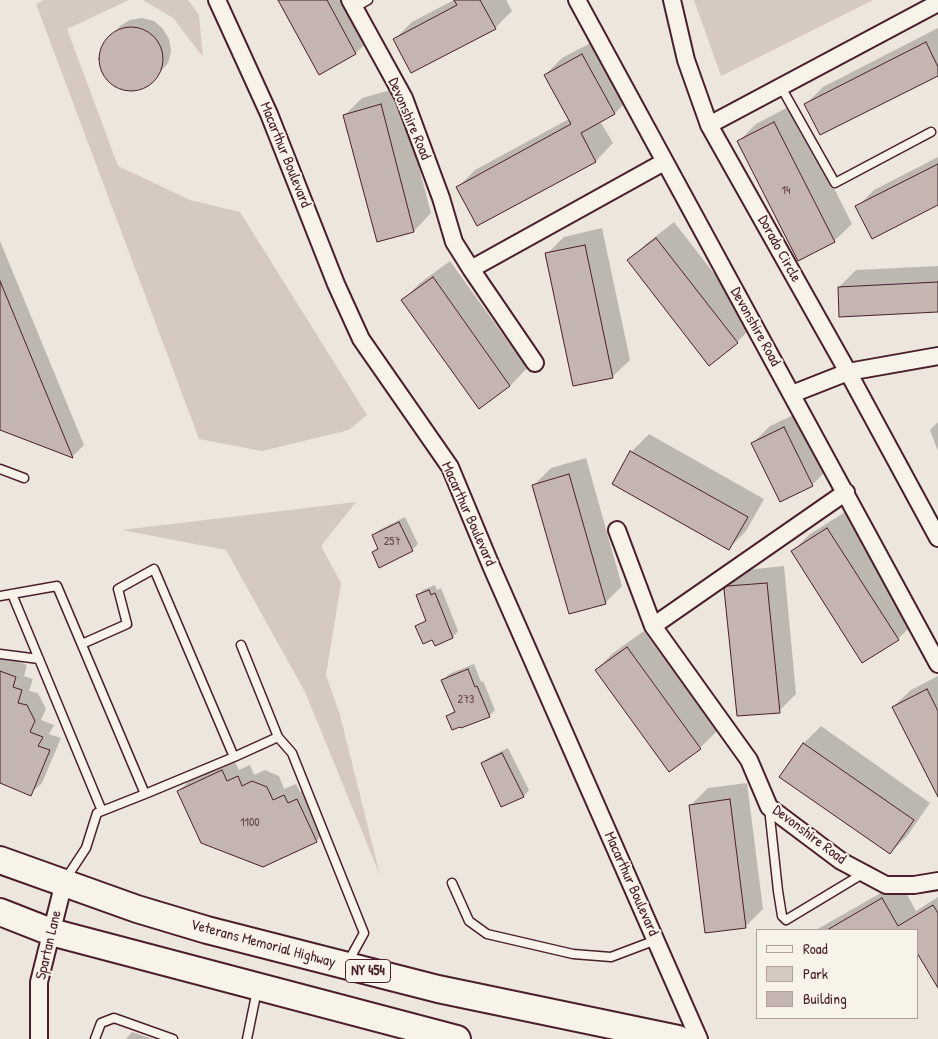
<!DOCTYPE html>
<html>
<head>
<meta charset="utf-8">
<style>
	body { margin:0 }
	#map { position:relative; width:938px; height:1039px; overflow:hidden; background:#ece6dd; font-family:"Patrick Hand",sans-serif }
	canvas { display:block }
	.legend { position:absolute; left:756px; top:929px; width:162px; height:90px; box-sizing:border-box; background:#f7f3e8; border:1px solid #b29e9c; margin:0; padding:6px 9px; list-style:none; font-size:15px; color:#4a1f2b }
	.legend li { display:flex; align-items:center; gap:10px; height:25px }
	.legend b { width:25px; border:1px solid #b29e9c }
</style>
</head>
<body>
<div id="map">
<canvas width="938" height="1039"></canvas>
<ul class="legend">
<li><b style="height:6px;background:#f7f3e8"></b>Road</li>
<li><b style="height:14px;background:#d5c9c2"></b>Park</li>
<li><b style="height:14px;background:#c4b5b0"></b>Building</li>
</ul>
</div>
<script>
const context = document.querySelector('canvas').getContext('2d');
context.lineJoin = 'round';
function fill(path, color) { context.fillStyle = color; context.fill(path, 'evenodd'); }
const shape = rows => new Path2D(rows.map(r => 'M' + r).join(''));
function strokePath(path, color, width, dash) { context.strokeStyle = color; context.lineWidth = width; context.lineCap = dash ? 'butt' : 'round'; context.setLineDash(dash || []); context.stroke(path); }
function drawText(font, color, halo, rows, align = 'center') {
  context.font = font + ' "Patrick Hand",sans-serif'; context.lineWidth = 4; context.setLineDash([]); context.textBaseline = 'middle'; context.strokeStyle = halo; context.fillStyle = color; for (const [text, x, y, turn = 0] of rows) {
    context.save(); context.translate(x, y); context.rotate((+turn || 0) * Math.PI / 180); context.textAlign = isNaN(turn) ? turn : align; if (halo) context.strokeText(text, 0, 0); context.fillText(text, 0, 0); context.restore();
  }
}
fill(shape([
	[43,0,129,0,67,29,118,166,190,200,240,212,367,415,349,430,262,451,199,439,36,4],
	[143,0,188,0,199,15,203,57,173,18],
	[694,0,873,0,721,76],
	[356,502,321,546,341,583,326,675,340,715,380,875,305,692,226,550,122,530]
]), '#d5c9c2');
fill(shape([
	[280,0,353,0,373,36,356,53,319,73],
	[454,0,506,0,512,11,495,28,395,39,412,22],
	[142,18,154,21,163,29,169,39,171,51,168,63,151,82,141,88,129,89,117,87,107,79,101,69,100,57,103,45,120,26,130,20],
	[938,28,938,74,806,104,823,87],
	[600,38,632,96,615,113,600,121,613,143,596,161,478,225,458,187,475,170,569,119,545,75,562,58],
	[398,88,431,213,414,231,378,240,345,115,362,98],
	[792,105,852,224,834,241,739,141,756,124],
	[938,157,938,204,857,207,874,190],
	[674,222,754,325,737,342,629,261,646,244],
	[602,228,630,360,612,377,547,254,564,237],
	[0,241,84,445,73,456,0,429],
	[450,261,527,368,510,386,403,300,420,283],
	[938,266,938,311,839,287,856,270],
	[802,411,829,468,812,485,753,443,770,426],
	[938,422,938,451,930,430],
	[649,434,764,499,746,531,729,548,613,484,631,452],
	[586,458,622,586,605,603,534,485,551,468],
	[845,512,915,622,898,639,793,551,810,534],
	[405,517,418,544,412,550,373,552,379,547,373,536,379,530],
	[784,566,796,694,779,711,726,589,746,570],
	[435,585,437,590,441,588,458,631,453,637,435,644,433,639,417,626,427,619,417,596,423,590],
	[644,631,717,731,700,748,596,670,613,653],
	[0,654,27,665,24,676,33,679,29,691,38,693,46,709,41,720,54,725,49,734,61,738,42,783,30,794,0,782],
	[474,664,481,682,483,681,495,710,489,716,448,716,455,710,443,680,449,674],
	[938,676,938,795,893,707,911,690],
	[821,726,930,803,907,836,890,853,781,776,804,743],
	[508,748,529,790,524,796,502,806,482,763,488,758],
	[234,760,239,770,250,765,254,775,265,770,279,776,284,789,296,784,300,792,309,788,328,830,316,841,179,791,190,780],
	[747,783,763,909,746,926,707,931,691,805,708,788],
	[900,882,916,911,938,897,938,980,935,981,917,951,917,930,904,930,902,927,898,930,816,930],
	[132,1032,153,1039,126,1039]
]), '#0003');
const building = shape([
	[278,0,327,0,356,54,319,75,278,0],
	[454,0,480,0,496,29,411,73,393,39,457,5,454,0],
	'99 59a32 32 0 1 1 64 0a32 32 0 1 1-64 0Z',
	[926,42,938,67,938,76,820,135,804,104,926,42],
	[582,54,615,114,581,133,596,162,477,226,456,187,571,124,544,75,582,54],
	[381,104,414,232,377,242,343,115,381,104],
	[774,122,835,242,798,261,737,141,774,122],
	[938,164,938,205,872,239,855,206,938,164],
	[656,238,738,343,709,366,627,260,656,238],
	[585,245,613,378,573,386,545,253,585,245],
	[433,277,510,386,479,409,401,300,433,277],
	[0,281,73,458,0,430,0,281],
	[938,282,938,312,839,317,838,287,938,282],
	[784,427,813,486,780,502,751,443,784,427],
	[630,451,748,517,729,550,612,484,630,451],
	[569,474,606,604,569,614,532,485,569,474],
	[399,522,413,551,379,568,372,552,378,549,372,535,399,522],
	[827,528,899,640,862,663,791,551,827,528],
	[767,583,780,713,737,716,724,589,727,586,767,583],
	[429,590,431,595,435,593,453,638,435,646,432,640,423,644,415,626,426,621,416,595,429,590],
	[627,647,701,749,669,772,595,670,627,647],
	[468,669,475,687,477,686,490,717,461,728,460,727,452,730,446,716,455,712,441,680,468,669],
	[0,671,16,677,13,687,22,690,18,703,27,705,35,721,30,732,43,737,38,746,50,750,31,796,0,783,0,671],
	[927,689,938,711,938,797,892,707,927,689],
	[803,743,914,820,890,854,779,777,803,743],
	[502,753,524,797,501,807,481,763,502,753],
	[222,770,227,781,238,776,242,786,252,781,267,787,273,800,284,795,288,803,297,799,317,842,263,867,201,843,177,791,222,770],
	[730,799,746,928,705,933,689,805,730,799],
	[882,898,898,926,933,905,938,913,938,988,917,953,917,930,827,930,882,898]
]);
fill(building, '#c4b5b0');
strokePath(building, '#4a1f2b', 1);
const service = shape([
	[354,8,368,0],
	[781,87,835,183,931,132],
	[0,469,24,478],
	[12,594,102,811],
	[0,596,57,586,145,794,97,813,86,848,65,880],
	[82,644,127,624,118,589,154,569,234,757,278,737,241,645],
	[0,654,39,659],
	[278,737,292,753,364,933,348,962],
	[145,794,234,757],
	[769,808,778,891,782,916,786,920,864,873],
	[452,883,469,921,487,934,573,954,611,957,656,940],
	[95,1039,101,1023,114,1018,173,1039],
	[247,1039,257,990]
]);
const minor = shape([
	[217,0,269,114,336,284,361,339,450,467,492,568,699,1039],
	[350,0,404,98,441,198,454,242,471,269,535,363],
	[577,0,938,664],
	[672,0,686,60,709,125,848,372,938,538],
	[709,125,938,3],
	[471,269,664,162],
	[792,394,848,372,938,356],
	[617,530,653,626,749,760,769,807,841,861,886,885,914,885,938,881],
	[653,626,846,492],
	[39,1039,39,982,64,882]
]);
const trunk = shape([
	[0,860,137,909,207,930,438,989,678,1039],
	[0,912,51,932,457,1039]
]);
strokePath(service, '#4a1f2b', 11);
strokePath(minor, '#4a1f2b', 20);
strokePath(trunk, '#4a1f2b', 30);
strokePath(service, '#f7f3e8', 8);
strokePath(minor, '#f7f3e8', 16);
strokePath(trunk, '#f7f3e8', 26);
drawText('12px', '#68444c', null, [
	["14",786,191],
	["257",392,542],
	["273",466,700],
	["1100",250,823]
]);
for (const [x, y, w] of [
	[368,971,45]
]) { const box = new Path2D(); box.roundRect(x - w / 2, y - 11.5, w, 23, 4); context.fillStyle = '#f7f3e8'; context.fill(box); strokePath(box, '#4a1f2b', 1); }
drawText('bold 14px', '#4a1f2b', null, [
	["NY 454",368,971]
]);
drawText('15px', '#4a1f2b', '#f7f3e8', [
	["Devonshire Road",409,119,67],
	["Macarthur Boulevard",285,155,68],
	["Dorado Circle",779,249,61],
	["Devonshire Road",755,327,61],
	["Macarthur Boulevard",468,514,66],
	["Devonshire Road",809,835,37],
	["Macarthur Boulevard",631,884,66],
	["Veterans Memorial Highway",263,944,15],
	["Spartan Lane",49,945,-77]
]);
</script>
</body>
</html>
